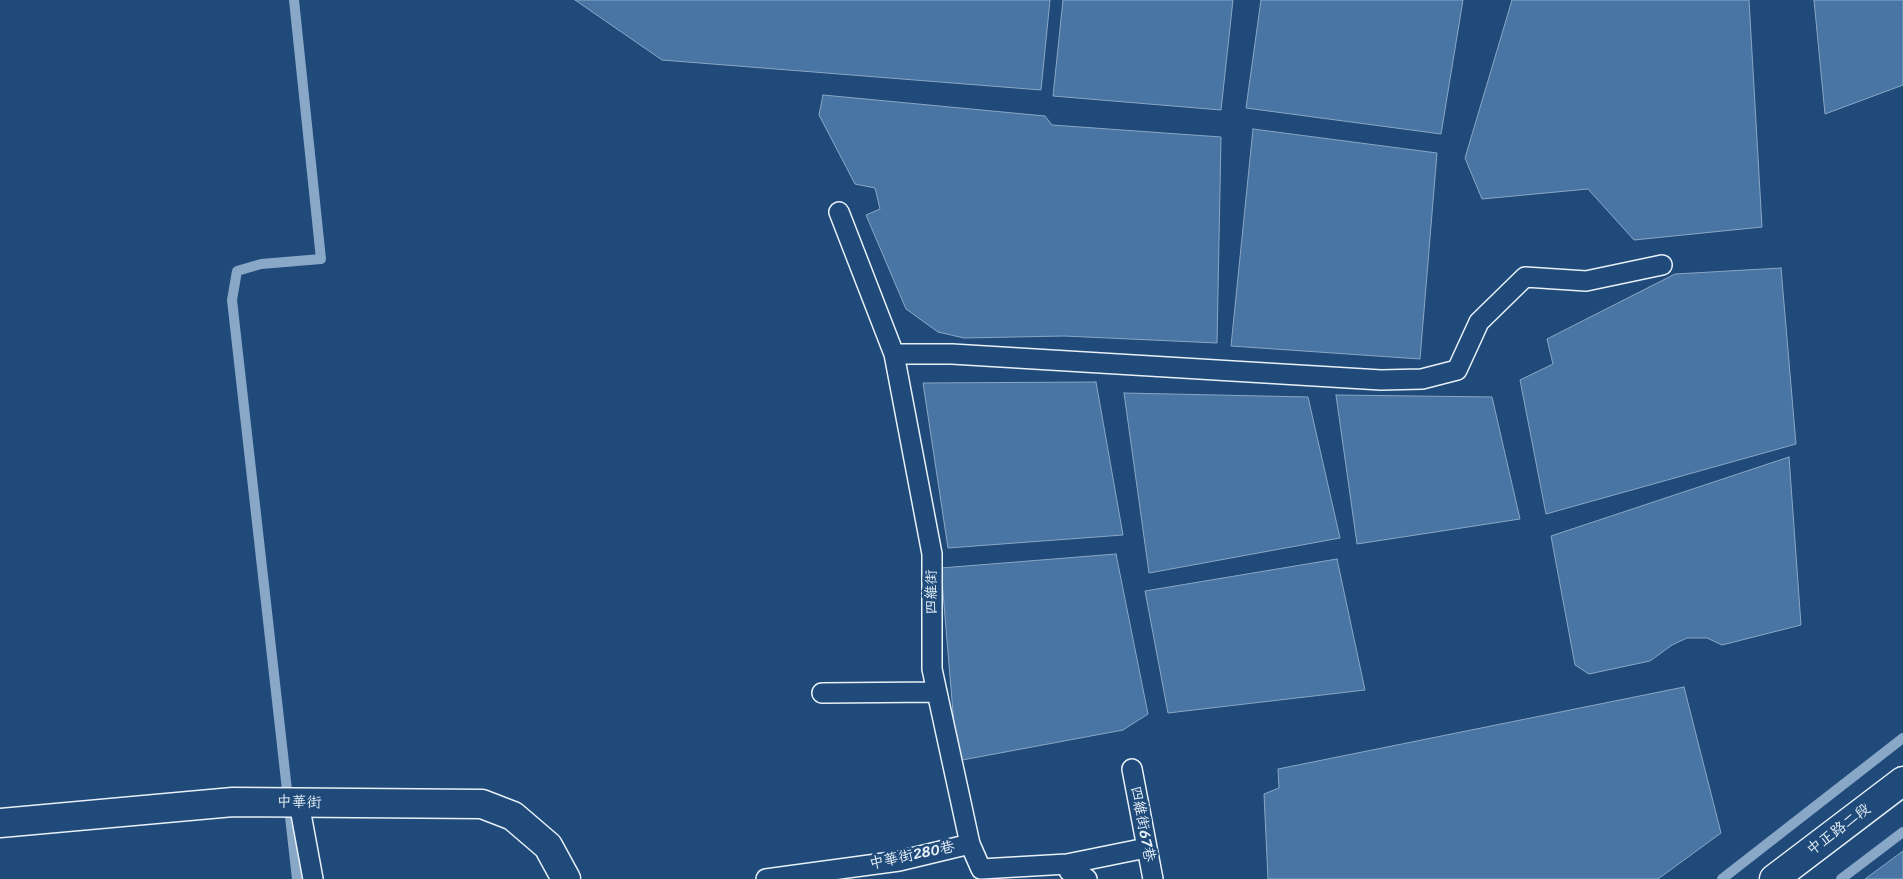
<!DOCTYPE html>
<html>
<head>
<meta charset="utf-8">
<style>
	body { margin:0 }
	canvas { display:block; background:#1f4a7a }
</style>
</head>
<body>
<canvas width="1903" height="879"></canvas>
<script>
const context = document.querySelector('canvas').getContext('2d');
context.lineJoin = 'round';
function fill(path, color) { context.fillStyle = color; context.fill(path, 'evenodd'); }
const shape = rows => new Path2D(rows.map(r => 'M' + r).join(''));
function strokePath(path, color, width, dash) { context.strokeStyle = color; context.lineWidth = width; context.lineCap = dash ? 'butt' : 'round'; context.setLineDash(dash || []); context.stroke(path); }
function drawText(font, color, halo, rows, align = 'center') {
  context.font = font + ' Sriracha,"LXGW WenKai TC",sans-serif'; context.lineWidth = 5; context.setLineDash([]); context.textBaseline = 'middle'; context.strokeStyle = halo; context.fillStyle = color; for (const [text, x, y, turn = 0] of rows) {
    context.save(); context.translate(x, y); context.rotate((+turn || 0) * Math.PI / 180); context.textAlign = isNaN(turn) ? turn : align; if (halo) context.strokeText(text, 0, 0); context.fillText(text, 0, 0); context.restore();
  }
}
const water = shape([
	[575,0,1050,0,1041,90,662,60,575,0],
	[1063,0,1233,0,1221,110,1053,96,1063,0],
	[1261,0,1463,0,1441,134,1246,108,1261,0],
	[1512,0,1749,0,1762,227,1634,240,1588,189,1482,199,1465,158,1512,0],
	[1814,0,1903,0,1903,85,1825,114,1814,0],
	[823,95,1045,116,1052,125,1221,137,1217,343,1064,336,964,338,938,332,906,309,866,215,880,209,875,188,855,184,819,115,823,95],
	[1253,129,1437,153,1420,359,1231,346,1253,129],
	[1781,268,1796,444,1546,514,1520,380,1553,364,1547,339,1675,274,1781,268],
	[1096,382,1123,535,948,548,923,383,1096,382],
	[1124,393,1308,397,1340,538,1149,573,1124,393],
	[1336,395,1492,397,1520,519,1357,544,1336,395],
	[1789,457,1801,625,1722,645,1707,638,1687,638,1672,645,1650,661,1589,674,1575,665,1551,536,1789,457],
	[1116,554,1148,714,1123,730,957,761,941,568,1116,554],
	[1337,559,1365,690,1168,713,1145,591,1337,559],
	[1684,687,1721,833,1658,879,1268,879,1264,794,1279,788,1278,769,1684,687],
	[1903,851,1903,879,1865,879,1903,851]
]);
fill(water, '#4975a4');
strokePath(water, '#89a7c6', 1);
strokePath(shape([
	[294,0,321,259,261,264,237,271,232,300,297,879],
	[1722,879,1903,738],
	[1841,879,1903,832]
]), '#89a7c6', 10);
const lane = shape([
	[839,212,894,354,932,554,932,669,970,844,981,869,1067,864,1087,879],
	[894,354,952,354,1381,380,1422,379,1457,370,1479,322,1525,277,1586,281,1662,265],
	[822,693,937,692],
	[1132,769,1153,879],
	[299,803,313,879],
	[1069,871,1067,864,1146,848],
	[766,879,899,861,970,844]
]);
const street = shape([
	[0,823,233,802,482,804,513,816,548,846,566,879]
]);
const secondary = shape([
	[1774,879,1903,781]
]);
strokePath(lane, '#e8f1f8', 22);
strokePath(street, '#e8f1f8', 31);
strokePath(secondary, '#e8f1f8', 31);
strokePath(lane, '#1f4a7a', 19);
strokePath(street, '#1f4a7a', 28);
strokePath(secondary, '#1f4a7a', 28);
drawText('15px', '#e8f1f8', '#1f4a7a', [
	["四維街",932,592,-90],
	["中華街",299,803,1],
	["四維街67巷",1142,824,79],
	["中正路二段",1839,830,-37],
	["中華街280巷",912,856,-12]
]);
</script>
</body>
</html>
